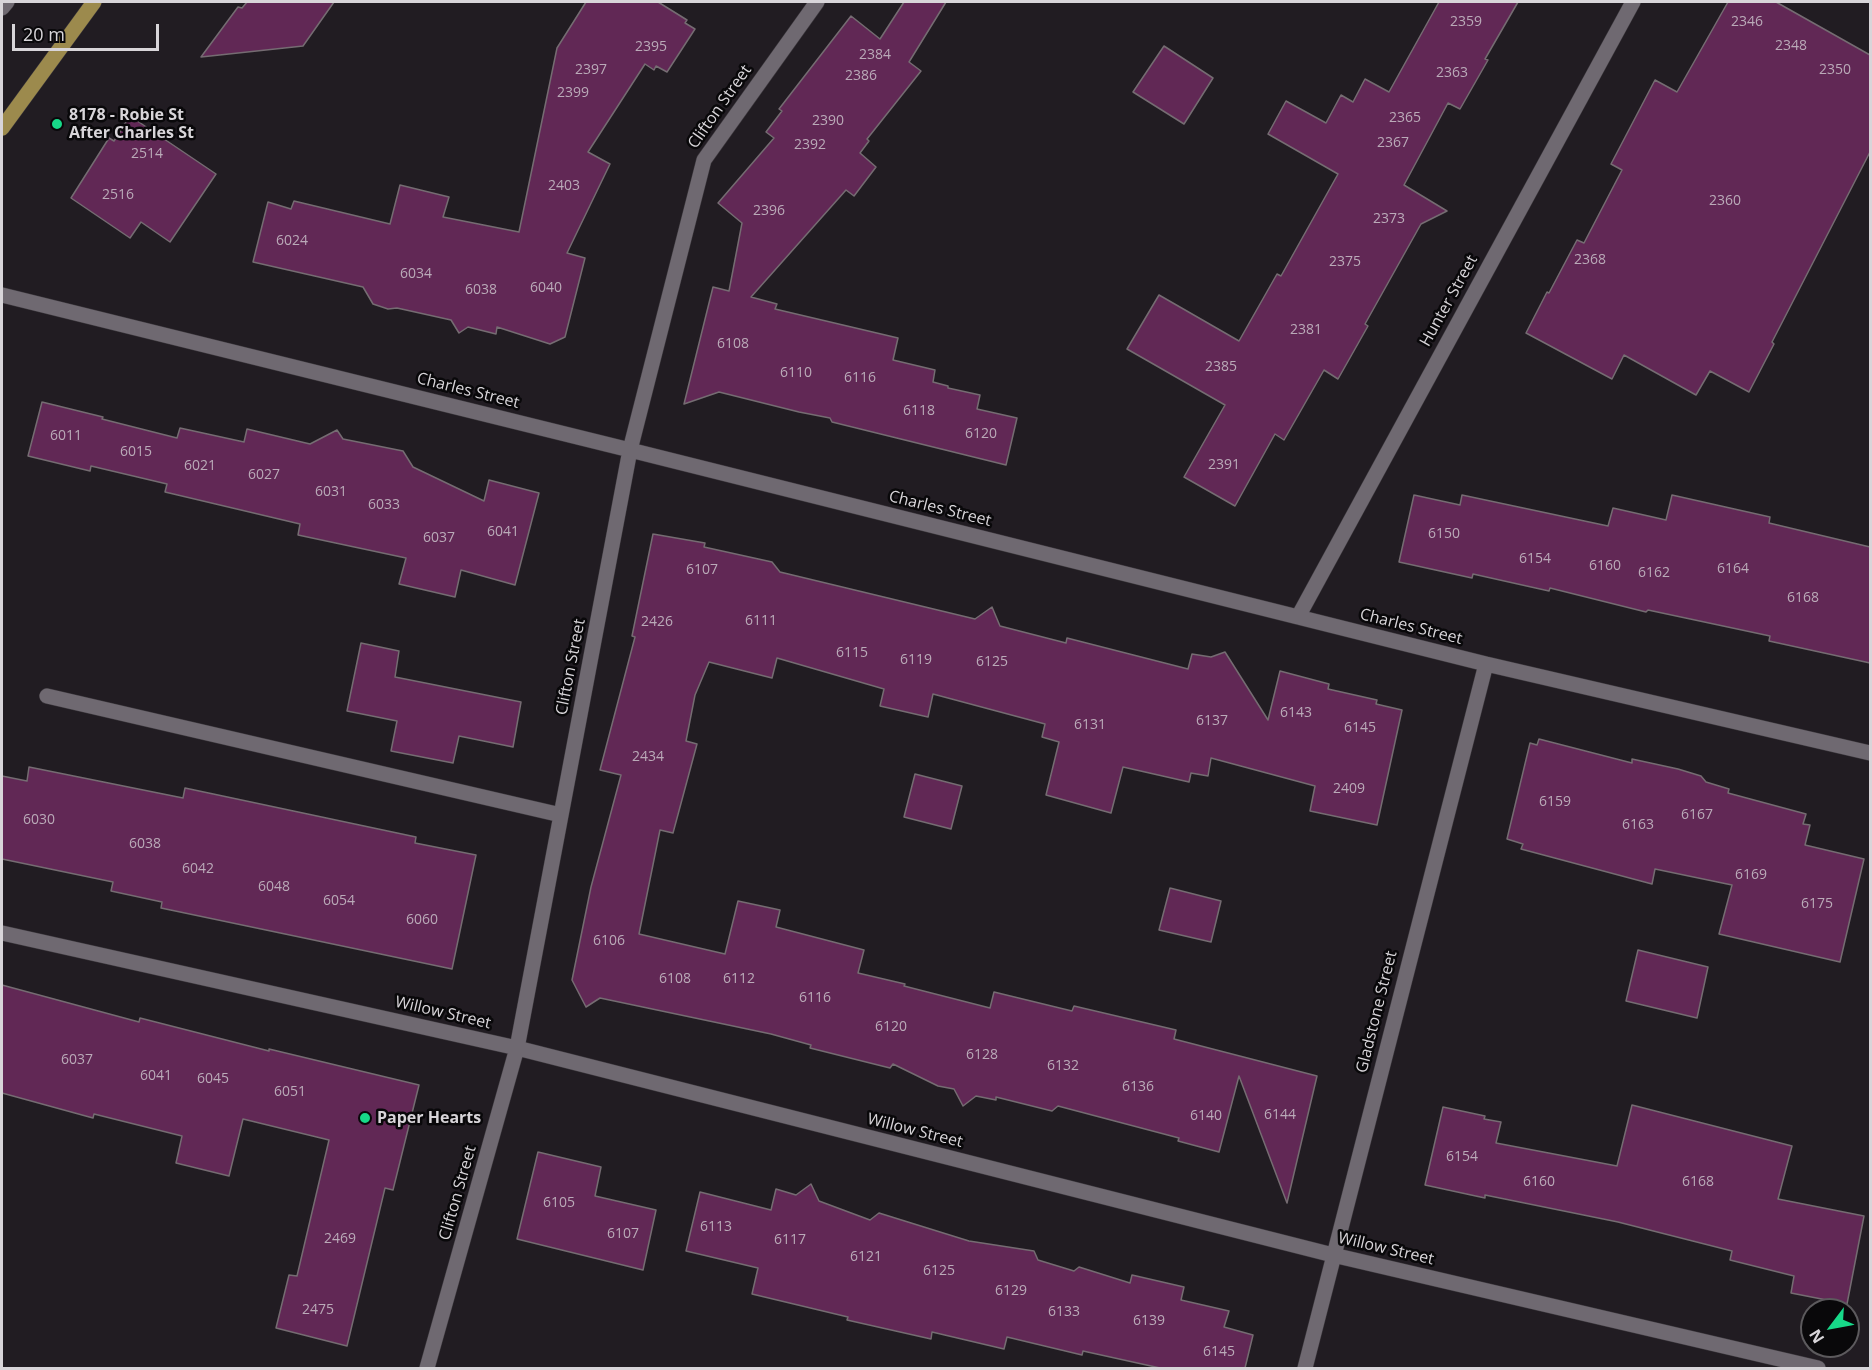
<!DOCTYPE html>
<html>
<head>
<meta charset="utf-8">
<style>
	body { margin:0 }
	#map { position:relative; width:1872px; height:1370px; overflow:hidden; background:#211c22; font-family:"Open Sans",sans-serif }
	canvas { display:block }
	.frame { position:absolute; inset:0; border:3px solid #d8d5d9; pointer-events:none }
	.north { position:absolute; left:1800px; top:1298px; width:60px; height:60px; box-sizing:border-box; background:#09080a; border:2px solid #5c5a5d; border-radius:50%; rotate:238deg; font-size:16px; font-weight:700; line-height:24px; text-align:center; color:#d8d5d9 }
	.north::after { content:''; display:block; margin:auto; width:21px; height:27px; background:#17d989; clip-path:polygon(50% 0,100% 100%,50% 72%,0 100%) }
	.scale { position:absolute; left:12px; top:24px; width:147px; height:27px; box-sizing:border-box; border:3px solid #d8d5d9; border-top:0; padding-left:8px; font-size:18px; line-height:21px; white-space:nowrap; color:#d8d5d9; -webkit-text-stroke:4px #09080a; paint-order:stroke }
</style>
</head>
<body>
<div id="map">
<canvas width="1872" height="1370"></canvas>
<div class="frame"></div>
<div class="north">N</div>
<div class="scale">20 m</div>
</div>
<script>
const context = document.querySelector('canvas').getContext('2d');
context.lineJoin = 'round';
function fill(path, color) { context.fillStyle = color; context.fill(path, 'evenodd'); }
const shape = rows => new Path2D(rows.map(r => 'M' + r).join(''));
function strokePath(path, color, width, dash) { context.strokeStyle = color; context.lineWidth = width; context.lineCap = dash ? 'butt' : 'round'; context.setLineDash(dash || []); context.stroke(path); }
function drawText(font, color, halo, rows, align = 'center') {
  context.font = font + ' "Open Sans",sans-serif'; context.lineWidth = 5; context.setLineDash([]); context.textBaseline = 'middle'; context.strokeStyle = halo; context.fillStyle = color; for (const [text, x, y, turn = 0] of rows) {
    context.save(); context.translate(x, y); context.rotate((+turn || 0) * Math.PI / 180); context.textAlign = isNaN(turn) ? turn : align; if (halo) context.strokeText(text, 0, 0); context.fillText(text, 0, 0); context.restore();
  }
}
const building = shape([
	[247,2,334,2,303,46,201,57,238,7,242,8,247,2],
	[586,2,658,2,687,20,685,23,695,29,667,72,656,66,654,70,645,64,588,152,610,164,567,253,585,258,565,337,550,344,497,327,496,334,468,327,459,333,451,320,397,308,388,309,373,304,363,287,253,262,268,202,291,209,294,201,390,224,400,185,449,197,443,217,519,232,557,48,586,2],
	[904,2,946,2,909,62,921,71,867,139,869,141,860,153,876,167,854,196,846,190,751,297,777,304,775,309,898,338,893,360,935,370,933,382,948,386,948,388,980,395,977,409,1017,418,1006,465,832,422,830,418,799,412,719,392,684,404,713,287,729,291,742,223,718,203,774,138,766,132,782,111,779,109,851,16,880,39,904,2],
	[1439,2,1518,2,1485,59,1488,60,1460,109,1448,103,1404,185,1447,211,1421,224,1365,324,1368,326,1338,379,1324,370,1284,440,1275,434,1235,506,1184,477,1225,405,1127,349,1159,295,1239,341,1277,274,1281,276,1338,174,1268,134,1286,101,1326,123,1341,95,1353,102,1365,79,1389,92,1439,2],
	[1728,2,1776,2,1870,55,1870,152,1772,342,1774,344,1749,392,1710,371,1696,395,1624,355,1612,379,1526,333,1547,292,1549,293,1577,240,1584,243,1622,170,1611,164,1655,80,1677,92,1728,2],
	[1164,46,1213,78,1184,124,1133,92,1164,46],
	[130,116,216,174,170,242,141,222,130,238,71,198,109,138,114,141,130,116],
	[42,402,103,417,102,419,177,438,180,428,244,442,247,429,310,444,337,430,343,439,403,451,413,467,484,501,489,480,539,493,515,585,461,570,455,597,399,584,406,558,298,535,300,524,165,492,167,484,91,466,90,471,28,456,42,402],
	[1414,495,1460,505,1462,495,1608,526,1613,508,1666,520,1672,495,1770,517,1769,523,1870,547,1870,663,1769,641,1770,636,1648,610,1646,612,1550,588,1549,591,1473,574,1472,578,1399,562,1414,495],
	[653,534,705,543,704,547,772,562,780,572,975,619,992,607,1000,626,1066,643,1067,638,1188,669,1192,654,1211,657,1225,652,1268,720,1280,671,1329,684,1328,689,1377,700,1376,704,1402,710,1377,825,1310,811,1315,786,1211,758,1208,776,1191,773,1189,782,1123,767,1111,813,1046,795,1059,742,1042,737,1045,724,933,694,928,717,880,706,884,689,777,658,772,678,709,662,695,695,686,741,697,744,673,833,660,830,639,934,725,954,738,901,780,910,776,927,864,950,858,973,905,984,904,986,990,1008,994,992,1072,1011,1074,1006,1176,1030,1174,1039,1317,1076,1287,1203,1239,1076,1219,1152,1178,1141,1179,1138,1058,1106,1052,1111,996,1097,996,1100,976,1096,963,1106,954,1089,938,1086,893,1064,890,1068,810,1048,811,1045,771,1034,600,998,586,1007,572,980,591,887,621,775,600,770,635,637,632,636,653,534],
	[361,643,399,651,395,677,521,702,513,747,459,736,453,763,391,751,397,721,347,711,361,643],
	[1539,739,1632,763,1632,759,1678,769,1701,776,1706,782,1729,789,1728,793,1806,814,1803,824,1810,825,1805,845,1864,859,1840,962,1719,934,1732,885,1655,869,1652,884,1521,849,1523,844,1507,839,1530,743,1537,745,1539,739],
	[29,767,183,798,185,788,416,837,415,843,476,855,452,969,161,908,162,902,111,891,113,882,2,859,2,776,27,781,29,767],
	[915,774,962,786,951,829,904,817,915,774],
	[1170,888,1221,901,1211,942,1159,930,1170,888],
	[1638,950,1708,967,1697,1018,1626,1001,1638,950],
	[2,985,139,1022,140,1018,269,1051,269,1049,419,1085,393,1190,385,1188,347,1346,276,1328,289,1275,297,1276,329,1140,243,1119,229,1176,176,1163,182,1136,94,1114,93,1118,2,1093,2,985],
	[1632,1105,1792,1146,1778,1199,1864,1216,1847,1304,1791,1293,1794,1276,1730,1260,1732,1251,1618,1222,1485,1195,1485,1198,1425,1185,1443,1107,1485,1116,1484,1119,1501,1122,1496,1143,1617,1166,1632,1105],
	[538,1152,601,1167,595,1196,656,1210,643,1270,517,1239,538,1152],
	[811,1184,819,1201,870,1220,879,1213,969,1241,1034,1251,1038,1260,1074,1271,1079,1267,1130,1283,1132,1275,1184,1287,1181,1300,1229,1311,1224,1327,1253,1335,1245,1368,1160,1368,1083,1351,1082,1355,1007,1337,1004,1349,932,1332,931,1339,847,1320,848,1317,752,1294,758,1268,686,1251,700,1192,771,1210,776,1189,796,1195,811,1184]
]);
fill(building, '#612855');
strokePath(building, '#756c72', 1.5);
const minor = shape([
	[2,8,7,2],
	[2,295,630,450,1486,664,1870,753],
	[1298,617,1633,2],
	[47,696,561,815],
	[2,933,517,1048,1333,1255,1818,1368],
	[427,1368,517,1048,630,450,704,160,817,2],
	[1305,1368,1486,664]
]);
const major = shape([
	[2,128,94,2]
]);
strokePath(minor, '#3c383d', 16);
strokePath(major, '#3c383d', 16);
strokePath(minor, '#6f6971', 15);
strokePath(major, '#9c8a4d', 15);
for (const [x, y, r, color] of [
	[57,124,6,"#17d989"],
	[365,1118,6,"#17d989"]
]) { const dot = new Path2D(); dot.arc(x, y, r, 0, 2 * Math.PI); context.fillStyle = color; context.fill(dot); strokePath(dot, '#09080a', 2); }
drawText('14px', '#baaab8', null, [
	["2359",1466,22],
	["2346",1747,22],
	["2348",1791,46],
	["2395",651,47],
	["2384",875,55],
	["2397",591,70],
	["2350",1835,70],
	["2363",1452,73],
	["2386",861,76],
	["2399",573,93],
	["2365",1405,118],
	["2390",828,121],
	["2367",1393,143],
	["2392",810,145],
	["2514",147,154],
	["2403",564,186],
	["2516",118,195],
	["2360",1725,201],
	["2396",769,211],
	["2373",1389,219],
	["6024",292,241],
	["2368",1590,260],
	["2375",1345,262],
	["6034",416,274],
	["6040",546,288],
	["6038",481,290],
	["2381",1306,330],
	["6108",733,344],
	["2385",1221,367],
	["6110",796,373],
	["6116",860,378],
	["6118",919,411],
	["6120",981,434],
	["6011",66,436],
	["6015",136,452],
	["2391",1224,465],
	["6021",200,466],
	["6027",264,475],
	["6031",331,492],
	["6033",384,505],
	["6041",503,532],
	["6150",1444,534],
	["6037",439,538],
	["6154",1535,559],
	["6160",1605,566],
	["6164",1733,569],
	["6107",702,570],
	["6162",1654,573],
	["6168",1803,598],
	["6111",761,621],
	["2426",657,622],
	["6115",852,653],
	["6119",916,660],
	["6125",992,662],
	["6143",1296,713],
	["6137",1212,721],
	["6131",1090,725],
	["6145",1360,728],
	["2434",648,757],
	["2409",1349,789],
	["6159",1555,802],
	["6167",1697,815],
	["6030",39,820],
	["6163",1638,825],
	["6038",145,844],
	["6042",198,869],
	["6169",1751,875],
	["6048",274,887],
	["6054",339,901],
	["6175",1817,904],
	["6060",422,920],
	["6106",609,941],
	["6108",675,979],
	["6112",739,979],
	["6116",815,998],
	["6120",891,1027],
	["6128",982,1055],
	["6037",77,1060],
	["6132",1063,1066],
	["6041",156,1076],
	["6045",213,1079],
	["6136",1138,1087],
	["6051",290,1092],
	["6144",1280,1115],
	["6140",1206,1116],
	["6154",1462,1157],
	["6160",1539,1182],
	["6168",1698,1182],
	["6105",559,1203],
	["6113",716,1227],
	["6107",623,1234],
	["2469",340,1239],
	["6117",790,1240],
	["6121",866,1257],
	["6125",939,1271],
	["6129",1011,1291],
	["2475",318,1310],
	["6133",1064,1312],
	["6139",1149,1321],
	["6145",1219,1352]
]);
drawText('16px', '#d8d5d9', '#09080a', [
	["Clifton Street",720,107,-55],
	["Hunter Street",1449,301,-61],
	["Charles Street",468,391,14],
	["Charles Street",940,509,14],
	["Charles Street",1411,627,14],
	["Clifton Street",571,667,-79],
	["Gladstone Street",1377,1012,-76],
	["Willow Street",443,1013,13],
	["Willow Street",915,1131,14],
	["Clifton Street",458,1193,-74],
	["Willow Street",1386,1249,13]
]);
drawText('bold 16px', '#d8d5d9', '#09080a', [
	["8178 - Robie St",69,115],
	["After Charles St",69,133],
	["Paper Hearts",377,1118]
], 'left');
</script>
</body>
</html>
